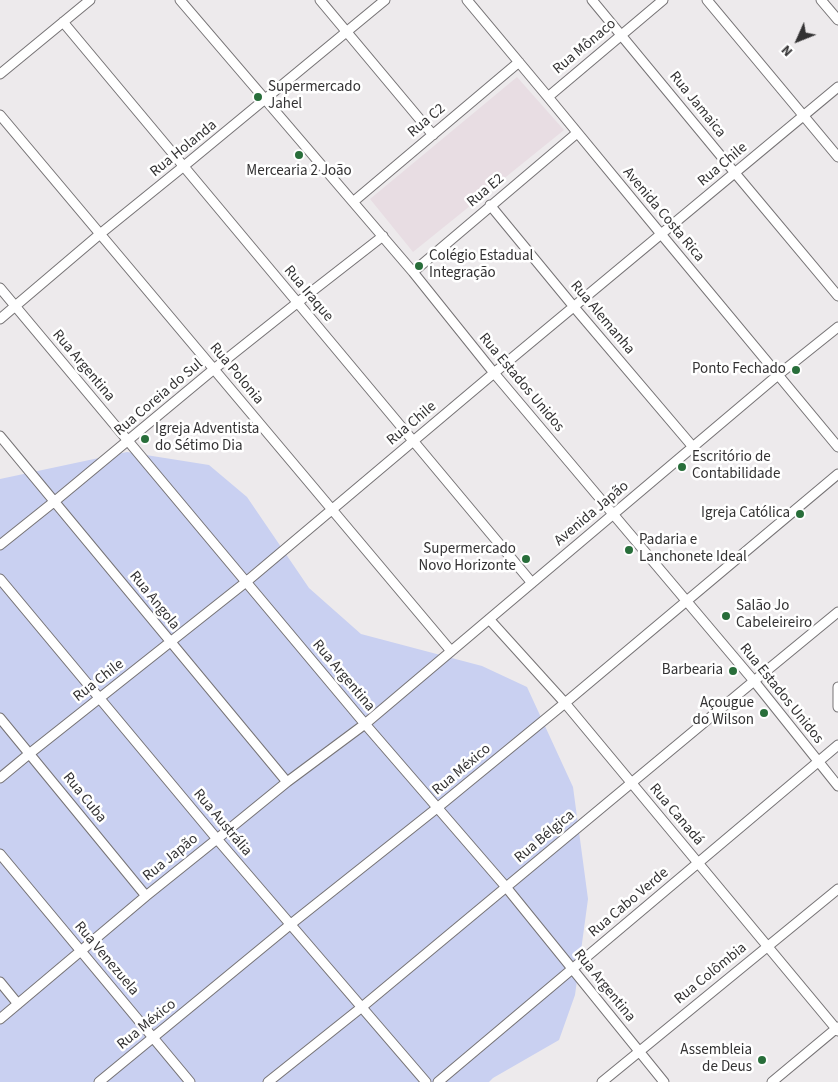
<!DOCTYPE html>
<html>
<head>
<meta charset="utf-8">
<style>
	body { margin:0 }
	#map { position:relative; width:838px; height:1082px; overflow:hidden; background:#edeaec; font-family:"Source Sans 3",sans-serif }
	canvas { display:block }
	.north { position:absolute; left:773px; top:15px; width:50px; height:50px; -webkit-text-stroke:4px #fff; paint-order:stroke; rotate:226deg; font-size:14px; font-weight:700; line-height:20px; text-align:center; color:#333233 }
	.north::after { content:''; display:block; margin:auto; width:18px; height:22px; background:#333233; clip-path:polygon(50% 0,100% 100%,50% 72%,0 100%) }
</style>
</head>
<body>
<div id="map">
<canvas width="838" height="1082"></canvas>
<div class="north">N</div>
</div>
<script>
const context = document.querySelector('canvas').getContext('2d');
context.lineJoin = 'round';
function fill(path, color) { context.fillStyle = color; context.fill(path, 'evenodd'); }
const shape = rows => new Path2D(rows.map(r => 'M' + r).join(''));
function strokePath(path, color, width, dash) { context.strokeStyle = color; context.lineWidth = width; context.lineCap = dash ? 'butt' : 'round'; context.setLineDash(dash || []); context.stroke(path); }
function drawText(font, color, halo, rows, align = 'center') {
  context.font = font + ' "Source Sans 3",sans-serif'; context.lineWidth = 5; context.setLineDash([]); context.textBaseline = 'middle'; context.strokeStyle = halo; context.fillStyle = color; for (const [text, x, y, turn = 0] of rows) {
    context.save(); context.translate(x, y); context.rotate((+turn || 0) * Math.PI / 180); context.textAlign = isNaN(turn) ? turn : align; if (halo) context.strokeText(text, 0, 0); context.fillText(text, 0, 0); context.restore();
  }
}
fill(shape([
	[517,77,564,130,413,252,370,199]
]), '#e8dde3');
fill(shape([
	[127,452,209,465,247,497,309,588,361,634,482,666,527,687,573,787,588,899,575,995,559,1040,493,1078,489,1082,0,1082,0,479]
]), '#c9d0f1');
const minor = shape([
	[180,0,413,272,494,373,754,681,838,786],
	[320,0,433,135],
	[467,0,548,97,661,234,838,447],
	[592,0,735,173,838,296],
	[707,0,838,157],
	[821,0,838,20],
	[63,22,532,583],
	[0,74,90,0],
	[548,97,663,0],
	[0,115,451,651],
	[353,202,519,62],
	[490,205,574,307,693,447],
	[413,272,577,133],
	[0,288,365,724,506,887,664,1082],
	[0,319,100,234,184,166,385,0],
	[0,436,287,782],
	[0,545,55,501,214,369,297,303,383,236],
	[0,579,217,839,426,1082],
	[489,619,565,703,838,1031],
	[838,687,838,707],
	[0,718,146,896],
	[0,778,29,754,246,582,494,373,838,87],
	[0,854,190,1082],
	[0,982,18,1004],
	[0,1019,146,896,217,839,287,782,365,724,778,375,838,327],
	[99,1082,291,924,437,808,565,703,838,474],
	[268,1082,362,1007,754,681,838,612],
	[438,1082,838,745],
	[602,1082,838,889],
	[772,1082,838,1027]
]);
strokePath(minor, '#767375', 11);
strokePath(minor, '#fff', 9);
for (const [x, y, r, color] of [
	[258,97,5,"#286e3a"],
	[299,155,5,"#286e3a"],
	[419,266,5,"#286e3a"],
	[796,370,5,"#286e3a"],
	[145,439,5,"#286e3a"],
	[682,467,5,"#286e3a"],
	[800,514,5,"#286e3a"],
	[629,550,5,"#286e3a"],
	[526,559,5,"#286e3a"],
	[726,616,5,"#286e3a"],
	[733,671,5,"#286e3a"],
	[764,713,5,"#286e3a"],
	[762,1060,5,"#286e3a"]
]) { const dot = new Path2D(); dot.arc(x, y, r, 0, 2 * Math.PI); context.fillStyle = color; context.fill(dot); strokePath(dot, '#fff', 2); }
drawText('15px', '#333233', '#fff', [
	["Rua Mônaco",585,47,-40],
	["Rua Jamaica",697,105,51],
	["Rua C2",427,121,-40],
	["Rua Holanda",184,149,-39],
	["Rua Chile",723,165,-40],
	["Rua E2",486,191,-40],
	["Avenida Costa Rica",663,215,50],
	["Rua Iraque",308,294,50],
	["Rua Alemanha",602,318,50],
	["Rua Argentina",83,366,50],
	["Rua Polonia",236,374,50],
	["Rua Estados Unidos",521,383,50],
	["Rua Coreia do Sul",159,398,-40],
	["Rua Chile",412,424,-40],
	["Avenida Japão",592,514,-40],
	["Rua Angola",154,601,51],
	["Rua Argentina",343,676,50],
	["Rua Chile",99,681,-38],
	["Rua Estados Unidos",781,694,51],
	["Rua México",462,770,-40],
	["Rua Cuba",84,798,51],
	["Rua Canadá",676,815,50],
	["Rua Austrália",222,823,50],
	["Rua Bélgica",545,837,-40],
	["Rua Japão",171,858,-39],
	["Rua Cabo Verde",629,903,-40],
	["Rua Venezuela",106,959,50],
	["Rua Colômbia",711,974,-39],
	["Rua Argentina",604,986,51],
	["Rua México",147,1025,-39]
]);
drawText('15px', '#333233', '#fff', [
	["Supermercado",268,88],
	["Jahel",268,105],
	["Mercearia 2 João",299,172,"center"],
	["Colégio Estadual",429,257],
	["Integração",429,274],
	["Ponto Fechado",786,370,"right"],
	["Igreja Adventista",155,430],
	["do Sétimo Dia",155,447],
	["Escritório de",692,458],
	["Contabilidade",692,475],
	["Igreja Católica",790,514,"right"],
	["Padaria e",639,541],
	["Lanchonete Ideal",639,558],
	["Supermercado",516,550,"right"],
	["Novo Horizonte",516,567,"right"],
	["Salão Jo",736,607],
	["Cabeleireiro",736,624],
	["Barbearia",723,671,"right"],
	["Açougue",754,704,"right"],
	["do Wilson",754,721,"right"],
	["Assembleia",752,1051,"right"],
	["de Deus",752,1068,"right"]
], 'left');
</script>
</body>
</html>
